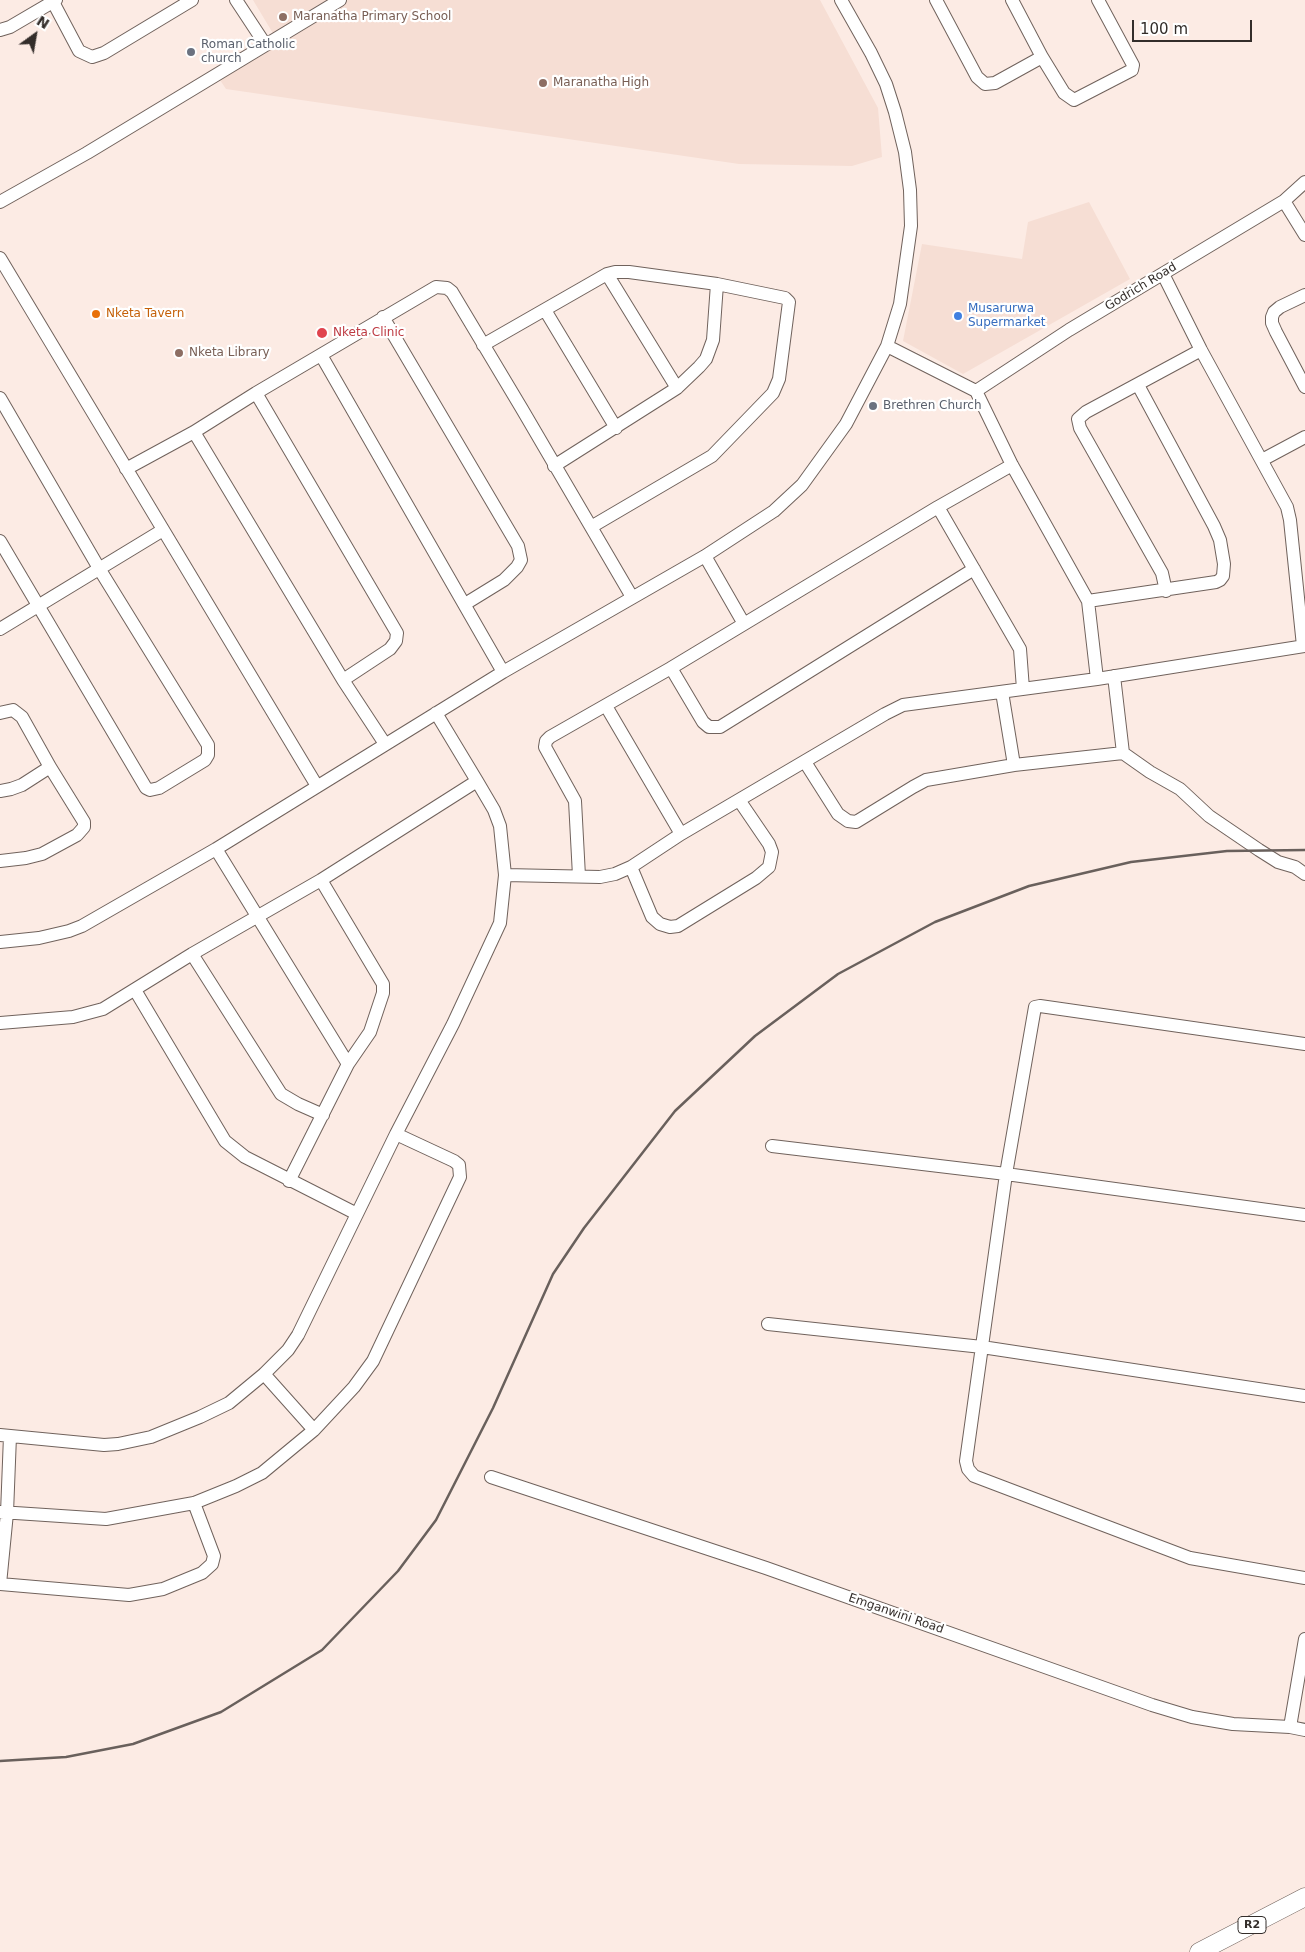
<!DOCTYPE html>
<html>
<head>
<meta charset="utf-8">
<style>
	body { margin:0 }
	#map { position:relative; width:1305px; height:1952px; overflow:hidden; background:#fcebe4; font-family:"DejaVu Sans",sans-serif }
	canvas { display:block }
	.north { position:absolute; left:10px; top:10px; width:50px; height:50px; -webkit-text-stroke:4px #fff; paint-order:stroke; rotate:32deg; font-size:14px; font-weight:700; line-height:20px; text-align:center; color:#332d2a }
	.north::after { content:''; display:block; margin:auto; width:18px; height:22px; background:#332d2a; clip-path:polygon(50% 0,100% 100%,50% 72%,0 100%) }
	.scale { position:absolute; left:1132px; top:20px; width:120px; height:22px; box-sizing:border-box; border:2px solid #332d2a; border-top:0; padding-left:6px; font-size:15px; line-height:18px; white-space:nowrap; color:#332d2a; -webkit-text-stroke:4px #fff; paint-order:stroke }
</style>
</head>
<body>
<div id="map">
<canvas width="1305" height="1952"></canvas>
<div class="north">N</div>
<div class="scale">100 m</div>
</div>
<script>
const context = document.querySelector('canvas').getContext('2d');
context.lineJoin = 'round';
function fill(path, color) { context.fillStyle = color; context.fill(path, 'evenodd'); }
const shape = rows => new Path2D(rows.map(r => 'M' + r).join(''));
function strokePath(path, color, width, dash) { context.strokeStyle = color; context.lineWidth = width; context.lineCap = dash ? 'butt' : 'round'; context.setLineDash(dash || []); context.stroke(path); }
function drawText(font, color, halo, rows, align = 'center') {
  context.font = font + ' "DejaVu Sans",sans-serif'; context.lineWidth = 4.5; context.setLineDash([]); context.textBaseline = 'middle'; context.strokeStyle = halo; context.fillStyle = color; for (const [text, x, y, turn = 0] of rows) {
    context.save(); context.translate(x, y); context.rotate((+turn || 0) * Math.PI / 180); context.textAlign = isNaN(turn) ? turn : align; if (halo) context.strokeText(text, 0, 0); context.fillText(text, 0, 0); context.restore();
  }
}
fill(shape([
	[253,0,331,0,274,35],
	[348,0,820,0,878,108,882,157,852,166,739,164,226,89,218,77,272,43],
	[1089,202,1130,279,963,374,903,341,922,244,1022,259,1028,222]
]), '#f6ded4');
const minor = shape([
	[236,0,265,44],
	[936,0,977,77,985,84,995,83,1042,57],
	[1012,0,1042,57,1064,93,1074,100,1132,70,1133,65,1098,0],
	[53,2,79,51,92,57,104,53,192,0],
	[0,30,10,27,56,0],
	[1284,201,1305,235],
	[0,202,87,153,340,0],
	[0,258,317,786],
	[607,274,677,388],
	[1163,274,1201,350,1287,507,1290,520,1303,646],
	[1305,295,1280,307,1274,312,1272,317,1272,323,1276,332,1305,387],
	[545,310,616,428],
	[383,317,518,546,521,560,517,567,504,580,465,604],
	[483,345,607,274,615,272,629,272,717,284,785,298,789,302,779,379,773,393,712,456,591,527],
	[887,346,976,391,1012,465,1088,601,1097,679],
	[321,355,503,672],
	[976,391,1069,330,1284,201,1305,182],
	[256,393,397,633,396,641,390,649,343,680],
	[0,398,100,570,208,745,208,755,205,760,159,788,150,790,146,788,0,541],
	[194,432,343,680,385,744],
	[1262,460,1305,437],
	[554,466,677,388,699,367,706,359,713,340,717,284],
	[126,469,194,432,256,393,436,287,447,288,452,292,522,409,632,597],
	[938,507,1020,649,1023,689],
	[705,556,744,624],
	[1166,591,1162,573,1080,428,1078,419,1086,412,1201,350],
	[1088,601,1216,582,1220,580,1223,576,1224,564,1220,540,1214,526,1138,385],
	[0,629,163,530],
	[671,668,703,722,709,727,720,727,974,569],
	[1002,692,1014,765],
	[606,706,681,834],
	[0,713,13,710,22,717,50,767,84,822,84,827,77,835,42,854,26,858,0,861],
	[1123,753,1150,772,1180,789,1209,816,1259,850,1278,862,1295,867,1305,874],
	[805,762,838,814,848,821,856,822,913,787,926,780,1014,765,1123,753,1114,676],
	[0,791,11,789,22,785,50,767],
	[216,849,348,1064],
	[631,867,652,917,660,924,670,927,678,926,756,878,769,867,772,852,769,844,739,800],
	[505,875,600,877,615,874,631,867,681,834,885,714,903,705,1097,679,1305,646],
	[579,876,575,801,545,747,546,741,550,737,671,668,938,507,1012,465],
	[0,942,39,938,69,931,82,926,216,849,503,672,705,556,774,511,802,485,846,424,887,346,900,304,911,226,910,190,905,152,895,112,886,84,871,53,841,0],
	[192,954,281,1094,298,1104,323,1115],
	[135,990,225,1141,245,1157,357,1214],
	[0,1023,73,1017,103,1009,192,954,321,880,477,781],
	[1305,1044,1040,1006,1035,1007,1006,1174,966,1461,968,1469,974,1476,1190,1558,1305,1578],
	[772,1146,1006,1174,1305,1215],
	[289,1181,348,1064,370,1032,383,993,383,984,321,880],
	[768,1324,982,1347,1305,1396],
	[264,1374,314,1430],
	[0,1435,104,1445,118,1444,151,1437,200,1417,229,1403,264,1374,288,1350,298,1335,396,1134,453,1024,500,923,505,875,500,826,494,810,477,781,436,713],
	[491,1477,766,1568,1152,1705,1192,1717,1233,1724,1290,1727,1305,1730],
	[0,1512,106,1519,194,1503,236,1486,262,1473,314,1430,354,1387,373,1361,460,1177,459,1165,454,1161,396,1134],
	[0,1584,129,1595,163,1589,202,1573,212,1564,214,1556,194,1503],
	[0,1584,7,1513,10,1436],
	[1290,1727,1305,1639]
]);
const highway = shape([
	[1199,1952,1305,1897]
]);
strokePath(minor, '#70625c', 14);
strokePath(highway, '#70625c', 19);
strokePath(minor, '#fff', 12);
strokePath(highway, '#fff', 18);
strokePath(shape([
	[0,1761,66,1757,133,1744,221,1712,322,1650,398,1571,436,1520,493,1408,553,1274,584,1228,675,1111,755,1036,838,974,935,922,1029,886,1131,862,1227,851,1305,850]
]), '#69605c', 2.5);
for (const [x, y, r, color] of [
	[283,17,5,"#8d6e63"],
	[191,52,5,"#6b7280"],
	[543,83,5,"#8d6e63"],
	[96,314,5,"#e8710a"],
	[958,316,5,"#3f7fe0"],
	[322,333,6,"#e0444e"],
	[179,353,5,"#8d6e63"],
	[873,406,5,"#6b7280"]
]) { const dot = new Path2D(); dot.arc(x, y, r, 0, 2 * Math.PI); context.fillStyle = color; context.fill(dot); strokePath(dot, '#fff', 2); }
for (const [x, y, w] of [
	[1252,1925,28]
]) { const box = new Path2D(); box.roundRect(x - w / 2, y - 8.5, w, 17, 4); context.fillStyle = '#fff'; context.fill(box); strokePath(box, '#332d2a', 1); }
drawText('bold 11px', '#332d2a', null, [
	["R2",1252,1925]
]);
drawText('12px', '#785e54', '#fff', [
	["Maranatha Primary School",293,17],
	["Maranatha High",553,83],
	["Nketa Library",189,353]
], 'left');
drawText('12px', '#5b616d', '#fff', [
	["Roman Catholic",201,45],
	["church",201,59],
	["Brethren Church",883,406]
], 'left');
drawText('12px', '#332d2a', '#fff', [
	["Godrich Road",1141,287,-31],
	["Emganwini Road",896,1614,19]
]);
drawText('12px', '#366cbe', '#fff', [
	["Musarurwa",968,309],
	["Supermarket",968,323]
], 'left');
drawText('12px', '#c56008', '#fff', [
	["Nketa Tavern",106,314]
], 'left');
drawText('12px', '#be3a42', '#fff', [
	["Nketa Clinic",333,333]
], 'left');
</script>
</body>
</html>
